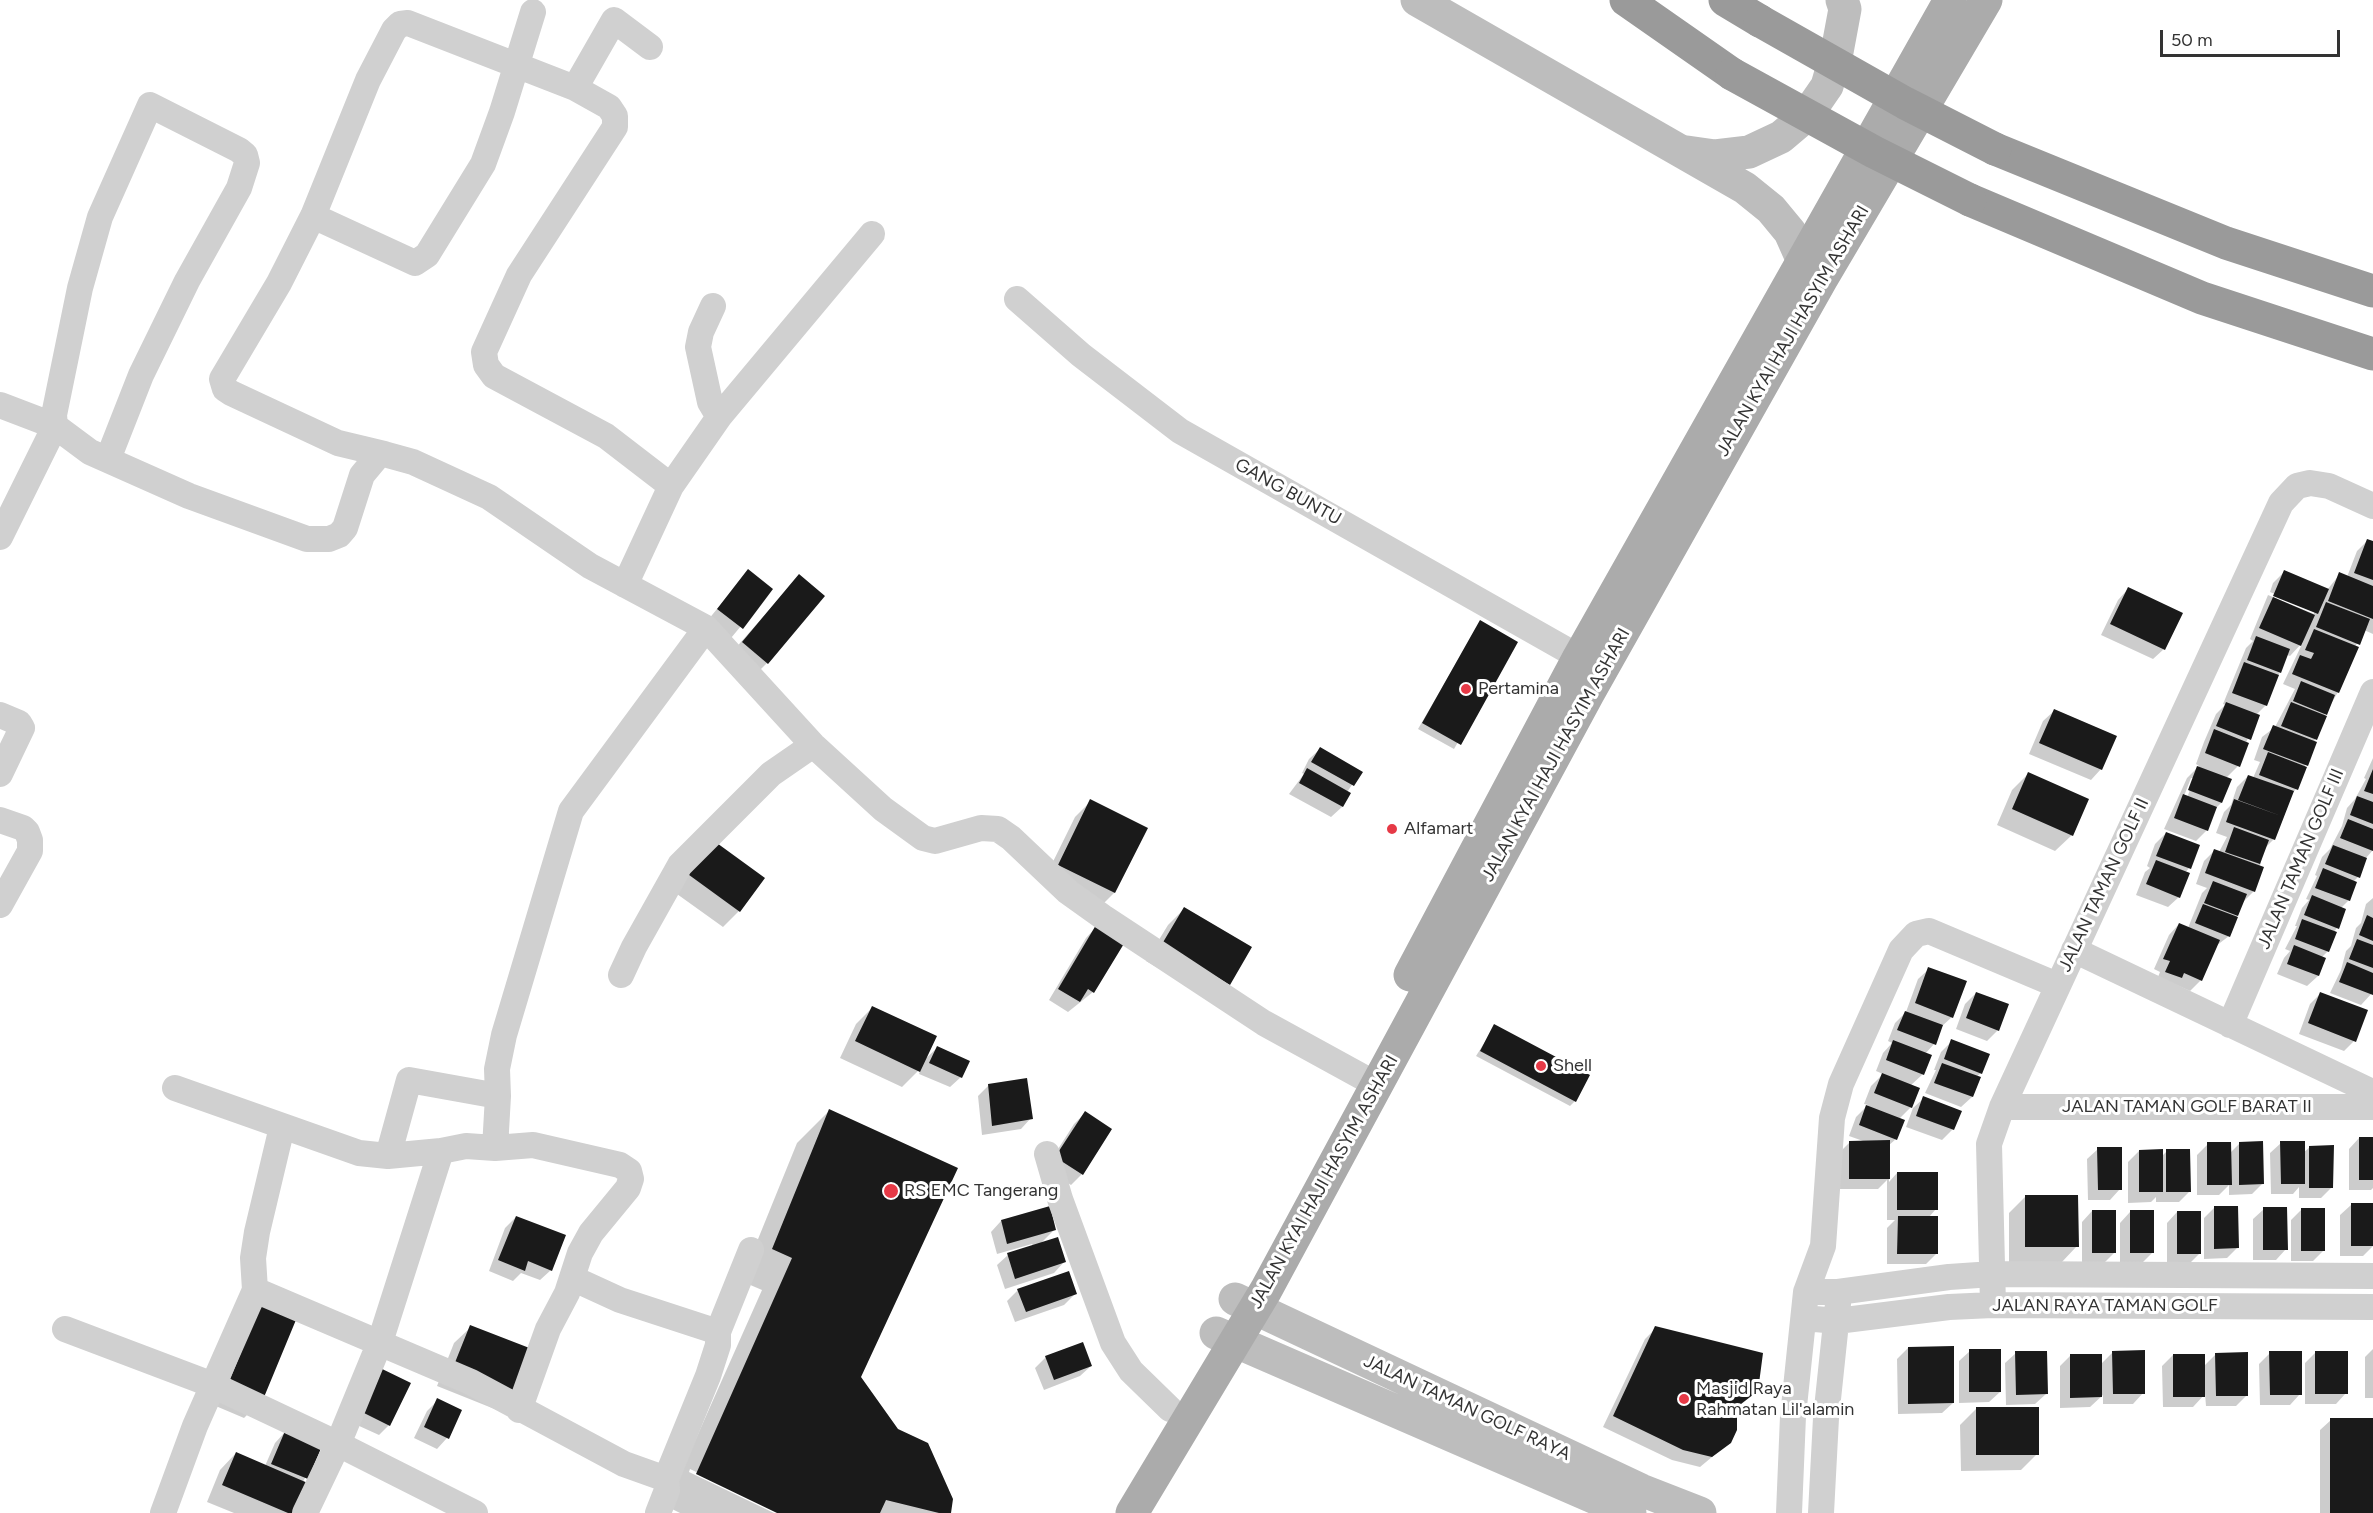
<!DOCTYPE html>
<html>
<head>
<meta charset="utf-8">
<style>
	body { margin:0 }
	#map { position:relative; width:2373px; height:1513px; overflow:hidden; background:#fff; font-family:Figtree,sans-serif }
	canvas { display:block }
	.scale { position:absolute; left:2160px; top:30px; width:180px; height:27px; box-sizing:border-box; border:3px solid #333; border-top:0; padding-left:8px; font-size:18px; line-height:21px; white-space:nowrap; color:#333; -webkit-text-stroke:4px #fff; paint-order:stroke }
</style>
</head>
<body>
<div id="map">
<canvas width="2373" height="1513"></canvas>
<div class="scale">50 m</div>
</div>
<script>
const context = document.querySelector('canvas').getContext('2d');
context.lineJoin = 'round';
function fill(path, color) { context.fillStyle = color; context.fill(path, 'evenodd'); }
const shape = rows => new Path2D(rows.map(r => 'M' + r).join(''));
function strokePath(path, color, width, dash) { context.strokeStyle = color; context.lineWidth = width; context.lineCap = dash ? 'butt' : 'round'; context.setLineDash(dash || []); context.stroke(path); }
function drawText(font, color, halo, rows, align = 'center') {
  context.font = font + ' Figtree,sans-serif'; context.lineWidth = 6; context.setLineDash([]); context.textBaseline = 'middle'; context.strokeStyle = halo; context.fillStyle = color; for (const [text, x, y, turn = 0] of rows) {
    context.save(); context.translate(x, y); context.rotate((+turn || 0) * Math.PI / 180); context.textAlign = isNaN(turn) ? turn : align; if (halo) context.strokeText(text, 0, 0); context.fillText(text, 0, 0); context.restore();
  }
}
fill(shape([
	[2367,541,2373,543,2373,634,2364,630,2355,647,2338,692,2324,716,2296,789,2291,795,2274,839,2264,849,2254,891,2243,902,2229,936,2216,946,2201,980,2190,991,2174,984,2156,982,2160,972,2154,969,2169,935,2179,924,2188,928,2202,893,2207,888,2196,884,2204,861,2215,850,2219,852,2227,837,2216,833,2224,812,2231,805,2237,787,2248,776,2253,778,2260,762,2254,760,2262,737,2275,727,2295,689,2283,684,2303,642,2290,656,2287,655,2266,705,2256,715,2238,766,2226,778,2221,803,2216,808,2207,830,2196,841,2164,829,2187,778,2199,766,2196,764,2204,742,2216,714,2225,705,2223,704,2246,648,2253,641,2250,639,2268,595,2314,614,2314,611,2270,592,2273,583,2284,572,2327,590,2340,574,2347,577,2357,551],
	[2191,778,2194,778,2187,798,2184,796],
	[748,571,771,590,731,638,708,620],
	[799,576,767,663,751,679,726,659],
	[2128,589,2164,649,2153,659,2101,635,2118,600],
	[1480,622,1516,642,1454,749,1418,729],
	[2054,711,2101,769,2091,780,2029,754,2043,721],
	[1320,749,1361,772,1347,792,1349,793,1342,807,1331,817,1289,794,1304,774,1302,773,1309,759],
	[2373,758,2373,850,2366,858,2358,877,2353,882,2349,900,2341,908,2337,928,2333,933,2328,951,2321,958,2324,959,2318,976,2307,986,2277,974,2284,958,2290,951,2285,949,2297,926,2295,926,2302,908,2309,900,2306,899,2317,876,2315,875,2322,857,2330,849,2342,826,2347,808,2355,799,2366,779,2364,778],
	[2028,774,2072,835,2055,851,1997,825,2012,790],
	[1091,801,1146,828,1114,893,1098,909,1043,882,1075,817],
	[2166,833,2189,868,2185,873,2179,897,2168,907,2136,895,2145,872,2150,868,2147,866,2155,844],
	[710,840,739,911,723,927,670,889],
	[2373,898,2373,992,2361,1005,2330,993,2341,970,2346,951,2351,946,2356,928,2361,923,2366,904],
	[1184,909,1250,948,1228,984,1212,1000,1146,961,1168,925],
	[1096,927,1093,992,1068,1012,1049,1000,1086,938],
	[1929,969,1952,1017,1941,1027,1934,1044,1925,1054,1923,1074,1910,1086,1911,1107,1899,1119,1896,1139,1888,1146,1889,1182,1897,1173,1936,1209,1929,1217,1937,1253,1926,1264,1887,1264,1887,1228,1895,1220,1887,1220,1887,1180,1878,1189,1839,1189,1839,1153,1850,1142,1866,1142,1849,1136,1856,1117,1868,1105,1864,1104,1871,1086,1883,1074,1876,1071,1883,1053,1892,1043,1888,1041,1895,1023,1906,1012,1918,979],
	[1976,993,1998,1030,1987,1041,1956,1029,1965,1004],
	[2321,993,2354,1041,2344,1051,2299,1034,2310,1004],
	[872,1008,923,1061,937,1048,961,1077,950,1087,919,1074,921,1068,902,1087,840,1058,856,1024],
	[1495,1026,1575,1101,1570,1106,1476,1056],
	[1952,1041,1981,1073,1976,1077,1979,1078,1972,1097,1961,1107,1925,1093,1936,1070,1934,1070,1941,1052],
	[989,1085,1031,1118,1021,1129,982,1135,978,1096],
	[1924,1098,1953,1129,1942,1140,1906,1127,1913,1108],
	[829,1111,860,1377,949,1513,781,1513,690,1469,689,1472,774,1513,680,1513,666,1506,762,1290,741,1281,797,1143],
	[1085,1113,1082,1174,1071,1185,1046,1168,1074,1124],
	[2359,1138,2373,1138,2373,1188,2371,1190,2349,1190,2349,1149],
	[2240,1143,2262,1184,2252,1194,2229,1195,2229,1185,2219,1195,2197,1195,2197,1155,2208,1144,2230,1153],
	[2281,1143,2303,1153,2310,1147,2332,1187,2321,1198,2299,1198,2299,1187,2293,1194,2271,1194,2270,1153],
	[2098,1149,2120,1189,2110,1200,2088,1200,2087,1159],
	[2139,1151,2161,1157,2167,1151,2189,1192,2179,1202,2156,1202,2156,1197,2151,1202,2128,1203,2128,1162],
	[2025,1197,2077,1246,2061,1263,2009,1263,2009,1213],
	[2351,1205,2373,1205,2373,1246,2363,1256,2340,1256,2340,1215],
	[2215,1207,2237,1248,2227,1258,2204,1259,2204,1218],
	[2264,1209,2286,1249,2276,1260,2253,1260,2253,1219],
	[2302,1209,2324,1250,2313,1261,2291,1261,2291,1220],
	[2092,1211,2115,1252,2104,1263,2082,1263,2082,1222],
	[2130,1212,2153,1252,2142,1263,2120,1263,2120,1223],
	[2177,1212,2200,1253,2189,1264,2167,1264,2167,1223],
	[516,1217,551,1270,540,1280,521,1273,513,1281,489,1271,505,1228],
	[1001,1221,1054,1230,1040,1244,1064,1262,1054,1273,1005,1289,997,1265,1008,1255,1033,1246,1032,1244,997,1254,991,1232],
	[1018,1290,1075,1294,1064,1305,1015,1322,1007,1301],
	[246,1319,261,1401,244,1418,211,1404],
	[471,1327,497,1410,437,1386,454,1343],
	[1656,1328,1757,1390,1736,1409,1730,1442,1700,1467,1672,1460,1603,1427,1645,1339],
	[1908,1348,1953,1403,1942,1413,1898,1414,1897,1359],
	[2373,1349,2373,1398,2365,1398,2365,1357],
	[1970,1351,2000,1392,1989,1402,1959,1403,1959,1361],
	[2113,1352,2143,1393,2133,1404,2103,1404,2103,1395,2090,1407,2060,1408,2060,1366,2070,1356,2100,1365],
	[2316,1352,2346,1393,2336,1404,2305,1404,2305,1363],
	[2016,1353,2046,1394,2035,1404,2006,1405,2005,1363],
	[2270,1353,2300,1394,2290,1405,2260,1405,2259,1364],
	[2216,1354,2247,1395,2236,1406,2206,1406,2205,1394,2193,1407,2163,1407,2162,1366,2173,1355,2203,1367],
	[1046,1357,1091,1366,1080,1376,1044,1390,1035,1368],
	[366,1379,389,1425,379,1435,346,1420],
	[438,1400,447,1438,437,1449,414,1438,427,1411],
	[1976,1409,2037,1454,2021,1470,1961,1471,1960,1425],
	[2373,1419,2373,1513,2320,1513,2320,1430,2331,1420],
	[285,1432,320,1447,303,1482,296,1513,234,1513,207,1502,220,1470,236,1453,265,1466,275,1443]
]), '#0003');
fill(shape([
	[2367,539,2373,541,2373,580,2354,573],
	[748,569,773,589,743,629,717,609],
	[2284,570,2329,589,2318,614,2273,596],
	[2339,572,2373,586,2373,619,2328,601],
	[799,574,825,596,768,664,742,642],
	[2128,587,2183,613,2165,650,2110,624],
	[2273,597,2315,615,2301,646,2259,628],
	[2326,602,2370,619,2360,645,2316,627],
	[1480,620,1518,642,1461,745,1422,723],
	[2314,629,2359,647,2339,693,2292,674,2300,655,2311,659,2314,653,2305,650],
	[2256,636,2290,649,2281,673,2247,660],
	[2244,662,2279,675,2267,706,2232,693],
	[2301,681,2335,695,2327,715,2293,701],
	[2226,702,2260,715,2251,740,2216,726],
	[2291,702,2327,716,2317,740,2281,726],
	[2054,709,2117,736,2102,770,2039,743],
	[2273,725,2317,742,2308,766,2263,749],
	[2214,729,2249,743,2240,767,2205,753],
	[1320,747,1363,772,1354,786,1311,762],
	[2268,752,2307,767,2298,790,2259,775],
	[2197,766,2232,779,2222,803,2188,790],
	[1307,768,1351,793,1343,807,1299,783],
	[2373,769,2373,794,2364,791],
	[2028,772,2089,799,2073,836,2012,809],
	[2248,775,2294,791,2275,840,2226,822,2234,799,2281,816,2238,800],
	[2183,794,2217,807,2208,831,2174,818],
	[2357,796,2373,802,2373,824,2350,815],
	[1090,799,1148,828,1115,893,1058,865],
	[2348,819,2373,829,2373,851,2340,838],
	[2234,827,2269,840,2260,864,2225,852],
	[2166,832,2200,845,2191,869,2156,856],
	[710,838,765,878,740,912,685,872],
	[2333,845,2367,858,2360,878,2325,864],
	[2214,849,2264,867,2255,892,2205,873],
	[2156,860,2190,873,2180,898,2146,884],
	[2323,868,2357,882,2350,901,2315,888],
	[2213,881,2247,894,2238,916,2204,903],
	[2312,895,2346,909,2339,929,2304,915],
	[2203,904,2238,917,2230,937,2195,923],
	[1184,907,1252,947,1230,985,1162,944],
	[2367,915,2373,918,2373,941,2359,935],
	[2302,919,2337,932,2329,952,2295,939],
	[2179,923,2220,940,2202,981,2184,973,2182,978,2165,972,2170,961,2163,959],
	[1096,925,1125,942,1094,993,1088,989,1080,1002,1058,989],
	[2357,939,2373,945,2373,968,2349,959],
	[2294,945,2326,958,2319,976,2287,964],
	[2347,962,2373,973,2373,995,2339,982],
	[1928,967,1967,981,1953,1018,1915,1003],
	[1976,992,2009,1004,1999,1031,1966,1018],
	[2320,992,2368,1010,2356,1042,2308,1023],
	[872,1006,937,1036,920,1072,855,1041],
	[1905,1011,1943,1025,1936,1045,1897,1030],
	[1494,1024,1590,1075,1576,1102,1480,1051],
	[1951,1039,1990,1054,1982,1074,1944,1059],
	[1893,1040,1932,1055,1924,1075,1886,1060],
	[937,1046,970,1061,962,1078,929,1063],
	[1942,1063,1981,1077,1973,1097,1934,1083],
	[1882,1073,1920,1088,1912,1108,1874,1093],
	[1027,1078,1033,1119,992,1126,988,1084],
	[1923,1096,1962,1111,1954,1130,1916,1116],
	[1866,1105,1905,1120,1897,1140,1859,1125],
	[829,1109,958,1168,861,1377,898,1429,928,1443,953,1499,951,1513,939,1513,886,1500,880,1513,777,1513,696,1474,792,1258,772,1249],
	[1085,1111,1112,1129,1083,1175,1055,1157],
	[2359,1137,2373,1137,2373,1180,2359,1180],
	[1890,1140,1890,1179,1849,1179,1849,1141],
	[2263,1141,2264,1184,2239,1185,2239,1142],
	[2280,1141,2305,1141,2305,1184,2281,1184],
	[2207,1142,2231,1142,2232,1185,2207,1185],
	[2334,1145,2333,1188,2309,1188,2309,1146],
	[2097,1147,2122,1147,2122,1190,2098,1190],
	[2163,1149,2163,1192,2139,1192,2139,1150],
	[2166,1149,2190,1149,2191,1192,2166,1192],
	[1897,1172,1938,1172,1938,1210,1897,1210],
	[2025,1195,2078,1195,2079,1247,2025,1247],
	[2351,1203,2373,1203,2373,1246,2351,1246],
	[1050,1206,1056,1230,1007,1244,1001,1220],
	[2214,1206,2238,1206,2239,1248,2214,1249],
	[2263,1207,2287,1207,2288,1250,2263,1250],
	[2301,1208,2325,1208,2325,1251,2301,1251],
	[2092,1210,2116,1210,2116,1253,2092,1253],
	[2130,1210,2154,1210,2154,1253,2130,1253],
	[2177,1211,2201,1211,2201,1254,2177,1254],
	[516,1216,566,1235,552,1271,528,1261,525,1271,498,1260],
	[1898,1216,1938,1216,1938,1254,1897,1254],
	[1058,1237,1066,1262,1015,1279,1007,1253],
	[1069,1271,1077,1294,1026,1312,1017,1289],
	[262,1301,298,1315,262,1402,227,1387],
	[470,1325,532,1349,514,1395,452,1370],
	[1655,1326,1763,1353,1758,1391,1737,1407,1737,1430,1731,1443,1712,1457,1683,1450,1613,1416],
	[1083,1342,1092,1366,1054,1380,1045,1356],
	[1954,1346,1954,1403,1908,1404,1908,1347],
	[1969,1349,2001,1349,2001,1392,1969,1392],
	[2145,1350,2145,1394,2113,1394,2112,1351],
	[2015,1351,2047,1351,2048,1394,2016,1395],
	[2269,1351,2302,1351,2302,1395,2270,1395],
	[2315,1351,2348,1351,2348,1394,2315,1394],
	[2248,1352,2248,1396,2216,1396,2215,1353],
	[2070,1354,2102,1354,2102,1397,2070,1398],
	[2173,1354,2205,1354,2205,1397,2173,1397],
	[376,1366,411,1383,390,1426,356,1409],
	[437,1398,462,1410,449,1439,424,1427],
	[1976,1407,2039,1407,2039,1455,1976,1455],
	[2330,1418,2373,1418,2373,1513,2330,1513],
	[285,1431,322,1446,308,1479,271,1464],
	[236,1452,310,1484,298,1513,288,1513,222,1485]
]), '#1a1a1a');
strokePath(shape([
	[650,47,614,20,575,88,609,107,615,116,615,127,519,275,484,352,486,365,494,376,606,436,671,486],
	[313,216,415,263,427,255,483,164,502,112,533,12],
	[1017,299,1081,355,1180,431,1579,657],
	[713,306,701,332,698,347,710,402,719,417],
	[0,405,55,426,54,415,80,288,100,217,150,105,239,150,245,155,247,163,239,188,187,281,141,375,108,459],
	[384,454,338,443,231,393,225,389,222,379,279,283,313,216,368,80,394,30,400,24,408,23,575,88],
	[0,537,55,426,90,452,189,496,307,539,329,539,339,535,345,528,362,475,377,457,384,454,413,462,489,497,590,566,706,628,813,745,883,809,923,838,935,841,981,828,998,829,1011,838,1068,892,1103,917,1264,1023,1377,1085],
	[625,585,671,486,719,417,872,234],
	[0,715,19,723,22,728,0,774],
	[0,820,23,828,27,832,30,840,30,851,0,905],
	[2074,950,2368,1090,2373,1107],
	[621,975,634,947,680,865,771,774,813,745],
	[2230,1025,2373,692],
	[175,1088,359,1153,388,1156,441,1151,380,1342,338,1444,475,1513],
	[498,1096,497,1069,504,1035,571,811,706,628],
	[2002,1107,2373,1107],
	[282,1127,257,1232,253,1258,255,1290,471,1382,624,1464,666,1479,667,1490,658,1513],
	[441,1151,466,1146,495,1148,533,1145,620,1165,629,1171,631,1179,628,1188,591,1233,580,1253,567,1293,548,1329,519,1410],
	[1047,1154,1060,1199,1113,1343,1131,1371,1170,1409],
	[388,1156,409,1080,498,1096,495,1148],
	[572,1278,620,1300,718,1332,718,1345,708,1376,666,1479],
	[1806,1292,1838,1292,1949,1277,1993,1274,2373,1276],
	[1993,1305,1989,1144,2002,1107,2281,503,2297,486,2310,483,2329,486,2373,506],
	[1804,1318,1837,1321,1949,1307,1993,1305,2373,1307],
	[65,1329,213,1385,338,1444,305,1513],
	[718,1332,751,1250],
	[163,1513,195,1426,255,1290],
	[1789,1513,1793,1416,1806,1292,1823,1246,1832,1118,1841,1084,1901,950,1916,934,1929,931,2057,985],
	[1821,1513,1826,1418,1838,1304]
]), '#d0d0d0', 26);
strokePath(shape([
	[1417,0,1745,188,1771,209,1790,232,1802,259],
	[1687,152,1715,156,1749,152,1781,137,1807,115,1827,86,1837,52,1845,9,1842,0],
	[1235,1299,1641,1490,1700,1513],
	[1216,1333,1630,1513]
]), '#bdbdbd', 33);
strokePath(shape([
	[1410,975,1579,657,1950,0],
	[1132,1513,1266,1290,1588,694,1821,280,1986,0]
]), '#ababab', 33);
strokePath(shape([
	[1626,0,1732,74],
	[1725,0,1760,21],
	[1995,149,2226,243,2373,291],
	[1970,200,2202,298,2373,354]
]), '#9a9a9a', 33);
strokePath(shape([
	[1760,21,1905,103,1995,149],
	[1732,74,1874,152,1970,200]
]), '#9a9a9a', 33);
for (const [x, y, r, color] of [
	[1466,689,6,"#e63946"],
	[1392,829,6,"#e63946"],
	[1541,1066,6,"#e63946"],
	[891,1191,8,"#e63946"],
	[1684,1399,6,"#e63946"]
]) { const dot = new Path2D(); dot.arc(x, y, r, 0, 2 * Math.PI); context.fillStyle = color; context.fill(dot); strokePath(dot, '#fff', 2); }
drawText('18px', '#333', '#fff', [
	["JALAN KYAI HAJI HASYIM ASHARI",1793,331,-60],
	["GANG BUNTU",1288,492,29],
	["JALAN KYAI HAJI HASYIM ASHARI",1556,755,-61],
	["JALAN TAMAN GOLF III",2301,859,-67],
	["JALAN TAMAN GOLF II",2104,885,-65],
	["JALAN TAMAN GOLF BARAT II",2187,1107],
	["JALAN KYAI HAJI HASYIM ASHARI",1324,1182,-61],
	["JALAN RAYA TAMAN GOLF",2105,1306],
	["JALAN TAMAN GOLF RAYA",1467,1408,25]
]);
drawText('18px', '#333', '#fff', [
	["Pertamina",1478,689],
	["Alfamart",1404,829],
	["Shell",1553,1066],
	["RS EMC Tangerang",904,1191],
	["Masjid Raya",1696,1389],
	["Rahmatan Lil'alamin",1696,1410]
], 'left');
</script>
</body>
</html>
